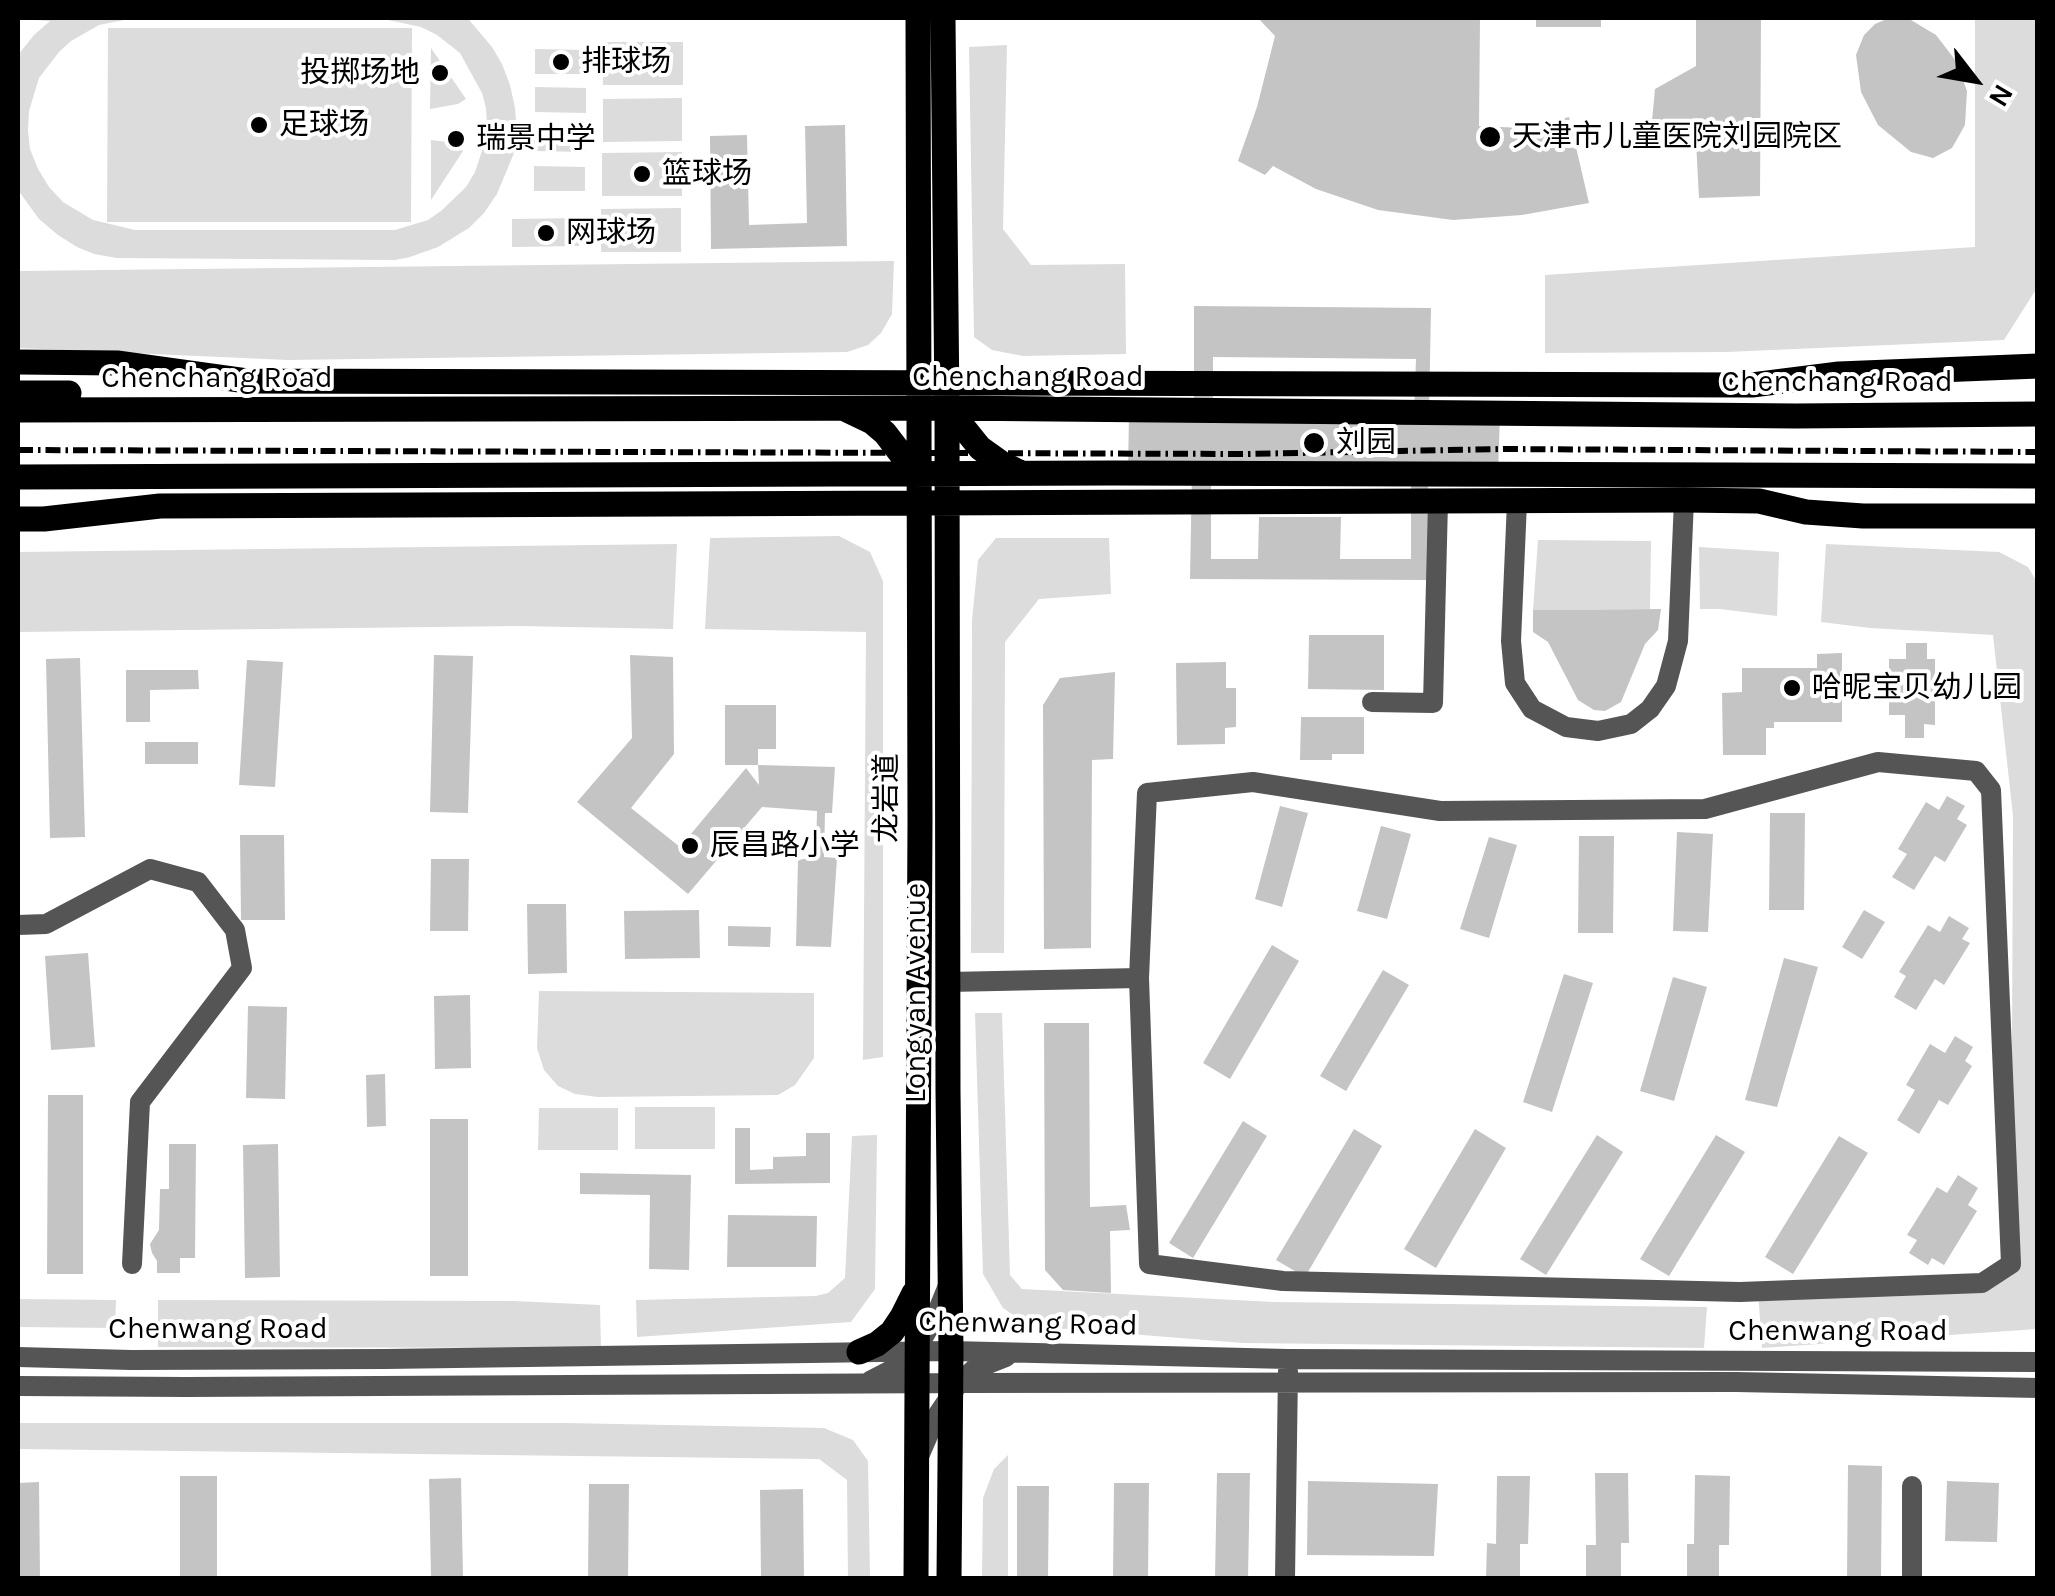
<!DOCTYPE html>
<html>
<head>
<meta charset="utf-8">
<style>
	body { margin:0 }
	#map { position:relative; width:2055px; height:1596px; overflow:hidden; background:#fff; font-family:Karla,sans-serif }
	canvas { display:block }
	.frame { position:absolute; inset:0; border:20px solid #000; pointer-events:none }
	.north { position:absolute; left:1925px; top:30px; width:100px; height:100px; -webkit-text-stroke:8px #fff; paint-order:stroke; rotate:121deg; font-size:28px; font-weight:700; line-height:40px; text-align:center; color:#000 }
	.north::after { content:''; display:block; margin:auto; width:35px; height:45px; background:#000; clip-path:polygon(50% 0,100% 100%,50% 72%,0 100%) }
</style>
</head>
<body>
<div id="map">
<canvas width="2055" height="1596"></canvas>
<div class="frame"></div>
<div class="north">N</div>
</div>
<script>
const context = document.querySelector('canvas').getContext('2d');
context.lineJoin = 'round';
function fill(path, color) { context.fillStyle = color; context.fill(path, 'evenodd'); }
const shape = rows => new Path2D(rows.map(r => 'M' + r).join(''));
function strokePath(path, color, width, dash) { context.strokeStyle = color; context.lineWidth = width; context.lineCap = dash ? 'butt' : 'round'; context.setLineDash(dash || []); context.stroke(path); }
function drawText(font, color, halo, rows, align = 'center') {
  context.font = font + ' Karla,"Noto Sans SC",sans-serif'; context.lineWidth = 8; context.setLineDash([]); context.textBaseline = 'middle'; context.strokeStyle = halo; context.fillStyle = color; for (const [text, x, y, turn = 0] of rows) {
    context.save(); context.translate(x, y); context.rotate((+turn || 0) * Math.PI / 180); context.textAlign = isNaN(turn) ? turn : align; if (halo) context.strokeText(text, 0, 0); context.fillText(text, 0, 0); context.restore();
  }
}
fill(shape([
	[34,18,470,18,470,21,492,47,502,64,510,85,515,108,517,132,514,153,497,194,484,213,469,228,438,247,410,257,395,260,117,258,94,254,77,247,58,235,39,219,18,190,18,55,34,35,50,21,34,20],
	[134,18,388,20,421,27,437,35,460,53,482,93,486,108,487,125,485,142,475,172,466,187,441,211,428,220,395,230,135,230,93,220,63,202,49,187,38,169,30,149,28,131,29,111,39,78,59,52,71,41,99,25],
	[1975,18,2037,18,2038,252,2035,291,2004,340,1726,352,1545,353,1545,275,1975,247],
	[108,28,412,28,411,222,107,222],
	[603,42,683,42,683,85,603,85],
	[1007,45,1003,229,1031,265,1125,264,1126,354,1023,356,992,350,974,337,969,47],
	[431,48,466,99,458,104,430,109],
	[535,49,586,50,586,74,535,74],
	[535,87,586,88,586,113,535,112],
	[682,98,682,141,603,142,603,99],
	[534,126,586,127,585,152,534,151],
	[431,140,448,142,463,151,431,200],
	[682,152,682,196,602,196,602,153],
	[534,166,585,167,585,191,534,191],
	[681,208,681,252,601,252,601,209],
	[579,218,579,246,512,247,512,219],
	[894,261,892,314,881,333,868,345,847,352,288,360,18,348,18,271],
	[839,536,870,552,883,581,883,1057,863,1060,866,632,705,629,710,538],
	[996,538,1109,538,1111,594,1039,599,1005,642,1004,953,971,953,972,620,978,560],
	[1538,540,1651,541,1650,609,1533,610],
	[677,544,673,629,518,626,18,632,18,552],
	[1826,544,1999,552,2028,567,2038,584,2037,1329,1762,1348,1758,1291,1982,1283,2011,1264,2013,816,1993,635,1870,628,1821,622],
	[1699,547,1779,552,1777,616,1720,609,1700,609],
	[539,991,814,993,814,1058,795,1085,778,1095,598,1097,575,1094,558,1086,544,1070,537,1048],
	[975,1013,1002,1013,1010,1275,1022,1289,1274,1302,1707,1307,1704,1348,1243,1343,1029,1326,1003,1308,983,1274],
	[635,1107,715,1107,715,1149,635,1149],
	[539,1108,618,1108,618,1150,538,1150],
	[877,1135,875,1289,851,1322,637,1337,636,1300,816,1296,828,1293,845,1278,852,1136],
	[18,1299,116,1300,115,1328,18,1327],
	[158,1300,514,1301,600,1305,601,1348,158,1347],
	[18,1423,565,1423,824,1428,853,1440,868,1461,870,1578,848,1578,847,1480,819,1459,18,1449],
	[1008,1455,1008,1578,982,1578,983,1498,994,1469]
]), '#dcdcdc');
fill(shape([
	[1258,18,1480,18,1479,126,1523,128,1569,117,1589,203,1522,215,1453,220,1378,210,1316,189,1273,166,1265,175,1238,161,1257,107,1275,36],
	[1536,18,1601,18,1601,27,1536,27],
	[1696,18,1761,18,1760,196,1699,198,1696,141,1650,142,1655,89,1696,66],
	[1889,18,1911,20,1936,35,1956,61,1967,91,1965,125,1952,148,1933,158,1911,152,1878,125,1861,92,1856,55,1864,35,1875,24],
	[845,125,847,246,711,249,710,136,747,135,749,225,807,223,805,126],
	[1194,306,1431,308,1429,415,1500,416,1498,472,1428,471,1429,580,1190,579,1192,470,1128,471,1129,414,1194,413],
	[1213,357,1416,359,1414,415,1213,412],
	[1211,471,1411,471,1411,559,1340,559,1341,517,1259,517,1258,559,1211,559],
	[1661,609,1658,630,1645,644,1621,702,1605,711,1594,710,1578,700,1548,642,1533,632,1533,610],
	[1309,635,1384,635,1384,690,1308,689],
	[1906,643,1927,643,1927,659,1935,659,1935,725,1924,724,1924,738,1905,738,1905,715,1889,715,1889,659,1906,659],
	[1842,653,1842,722,1774,722,1774,728,1766,728,1766,755,1723,755,1722,693,1742,692,1742,668,1817,668,1817,654],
	[434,655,473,656,468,813,430,812],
	[630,655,673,657,674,754,631,808,680,847,746,768,759,785,758,765,725,765,725,705,776,705,776,749,758,749,758,765,835,767,832,813,825,813,824,857,837,858,831,947,796,946,798,860,816,857,817,811,762,807,688,894,577,802,632,738],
	[80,658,85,837,50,838,46,659],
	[247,660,283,662,275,787,239,785],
	[1226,662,1226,688,1236,688,1236,727,1225,728,1225,744,1177,745,1176,663],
	[126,670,198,670,199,689,150,690,150,722,126,722],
	[1115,672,1113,759,1092,760,1091,948,1044,949,1043,705,1060,678],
	[1301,717,1364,717,1364,754,1332,754,1332,760,1300,760],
	[145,742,198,742,198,764,145,764],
	[1947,796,1965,806,1957,819,1967,825,1945,862,1935,856,1914,890,1892,877,1907,854,1898,849,1926,802,1939,810],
	[1280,806,1308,813,1282,907,1255,899],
	[1770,813,1805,813,1804,910,1769,910],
	[1381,826,1411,834,1387,919,1357,911],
	[1677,832,1713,834,1708,932,1673,931],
	[240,835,284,835,285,920,241,920],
	[1579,836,1614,836,1613,933,1578,933],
	[1489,837,1517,845,1489,938,1460,929],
	[431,859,469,859,468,931,430,931],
	[527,904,566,904,567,973,528,974],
	[699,910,700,958,625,959,624,911],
	[1864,910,1885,922,1862,959,1842,947],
	[1949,916,1969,928,1962,939,1970,943,1944,985,1935,979,1916,1010,1894,997,1906,976,1899,972,1928,925,1940,932],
	[728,926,771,927,770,947,728,946],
	[1272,945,1299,961,1230,1079,1203,1063],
	[88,953,95,1047,51,1050,45,956],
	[1784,958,1818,967,1777,1107,1745,1100],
	[1383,970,1409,985,1346,1091,1320,1076],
	[1564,974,1593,983,1552,1112,1523,1102],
	[1673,977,1707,987,1674,1101,1640,1091],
	[470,995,471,1068,435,1069,434,996],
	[248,1006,287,1007,285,1099,246,1098],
	[1044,1023,1089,1023,1090,1207,1126,1205,1130,1230,1110,1231,1111,1293,1063,1290,1045,1270],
	[1955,1036,1973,1047,1965,1061,1972,1066,1948,1105,1939,1100,1919,1134,1897,1120,1915,1090,1906,1085,1930,1044,1945,1053],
	[385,1074,386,1126,367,1127,366,1075],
	[48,1095,83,1095,83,1274,47,1274],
	[430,1119,468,1119,468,1276,430,1276],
	[1243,1121,1267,1136,1193,1258,1169,1243],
	[735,1128,750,1128,750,1170,773,1169,773,1157,806,1156,806,1133,830,1133,830,1183,735,1184],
	[1354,1129,1382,1146,1305,1277,1276,1260],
	[1475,1129,1506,1148,1436,1268,1404,1249],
	[1597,1135,1623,1152,1546,1275,1520,1259],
	[1716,1135,1745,1152,1669,1276,1640,1259],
	[1839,1136,1868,1153,1793,1274,1765,1257],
	[169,1144,196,1144,195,1258,180,1258,180,1273,157,1273,157,1261,152,1253,150,1244,159,1230,160,1189,169,1189],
	[278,1144,280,1277,245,1278,243,1145],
	[580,1173,691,1175,689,1270,649,1269,650,1195,580,1194],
	[1958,1175,1978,1188,1968,1205,1977,1211,1944,1265,1932,1258,1928,1265,1909,1253,1917,1240,1907,1235,1937,1187,1947,1193],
	[728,1215,817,1216,816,1267,727,1267],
	[1848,1465,1882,1466,1881,1578,1847,1578],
	[1217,1473,1250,1473,1248,1578,1215,1578],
	[1595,1473,1628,1473,1629,1543,1621,1543,1621,1578,1586,1578,1586,1545,1596,1545],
	[1695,1475,1730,1476,1729,1545,1719,1545,1719,1578,1687,1578,1687,1544,1694,1544],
	[180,1476,217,1476,217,1578,180,1578],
	[1497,1476,1530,1476,1528,1544,1520,1544,1520,1578,1486,1578,1487,1543,1496,1544],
	[461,1478,463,1578,431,1578,429,1479],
	[1308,1481,1438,1484,1434,1556,1307,1555],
	[1947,1481,1999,1483,1997,1542,1945,1541],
	[39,1482,40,1578,18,1578,18,1483],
	[1114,1483,1149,1483,1148,1578,1113,1578],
	[589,1484,629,1484,628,1578,588,1578],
	[1017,1486,1049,1486,1048,1578,1017,1578],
	[803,1489,804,1578,761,1578,760,1490]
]), '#c4c4c4');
strokePath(shape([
	[1517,502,1511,641,1515,683,1532,709,1566,727,1598,731,1631,724,1650,709,1666,686,1678,641,1684,500],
	[1372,702,1433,703,1438,502],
	[18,925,46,924,150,869,198,882,235,930,242,968,140,1102,132,1264],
	[949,982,1139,978,1149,1264,1283,1281,1740,1292,1982,1283,2011,1264,1991,790,1976,771,1878,762,1705,809,1440,811,1253,782,1147,793,1139,978],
	[18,1357,131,1360,385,1359,951,1351,1288,1359,2038,1362],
	[870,1381,901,1365,915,1352,936,1315,947,1288],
	[18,1386,186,1387,959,1383,1736,1382,2038,1388],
	[920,1454,936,1417,959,1383,973,1370,1006,1357],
	[1285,1578,1288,1371],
	[1912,1578,1912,1486]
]), '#555', 20);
strokePath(shape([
	[943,18,947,408,948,1091,951,1351,949,1578],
	[18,362,117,363,247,381,1752,385,1839,374,2038,366],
	[18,393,69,393],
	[943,402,980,448,1001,463,1019,472],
	[18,410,947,408,1796,416,2038,414],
	[847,410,872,422,885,433,911,467,919,482],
	[18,477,1112,473,2038,476],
	[18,519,44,519,160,506,1684,500,1759,501,1806,512,1863,516,2038,516],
	[859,1352,877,1344,892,1332,902,1317,914,1293],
	[916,1578,920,822,918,18]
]), '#000', 25);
strokePath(shape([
	[18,450,1245,454,1503,449,2038,452]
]), '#000', 6, [15, 5, 2.5, 5]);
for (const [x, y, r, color] of [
	[561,62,10,"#000"],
	[440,73,10,"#000"],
	[259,125,10,"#000"],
	[1490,137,12,"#000"],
	[456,139,10,"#000"],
	[642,174,10,"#000"],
	[546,233,10,"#000"],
	[1314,443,12,"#000"],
	[1792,688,10,"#000"],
	[690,846,10,"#000"]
]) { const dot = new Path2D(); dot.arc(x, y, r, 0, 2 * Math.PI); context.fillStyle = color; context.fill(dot); strokePath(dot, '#fff', 4); }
drawText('30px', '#000', '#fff', [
	["排球场",581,62],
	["投掷场地",420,73,"right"],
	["足球场",279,125],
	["天津市儿童医院刘园院区",1512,137],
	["瑞景中学",476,139],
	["篮球场",662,174],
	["网球场",566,233],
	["刘园",1336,443],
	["哈昵宝贝幼儿园",1812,688],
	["辰昌路小学",710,846]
], 'left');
drawText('30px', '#000', '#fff', [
	["Chenchang Road",1028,377],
	["Chenchang Road",217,378],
	["Chenchang Road",1837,382],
	["龙岩道",887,798,-90],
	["Longyan Avenue",916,993,-90],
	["Chenwang Road",1028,1324,1],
	["Chenwang Road",218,1329],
	["Chenwang Road",1838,1331]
]);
</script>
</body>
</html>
